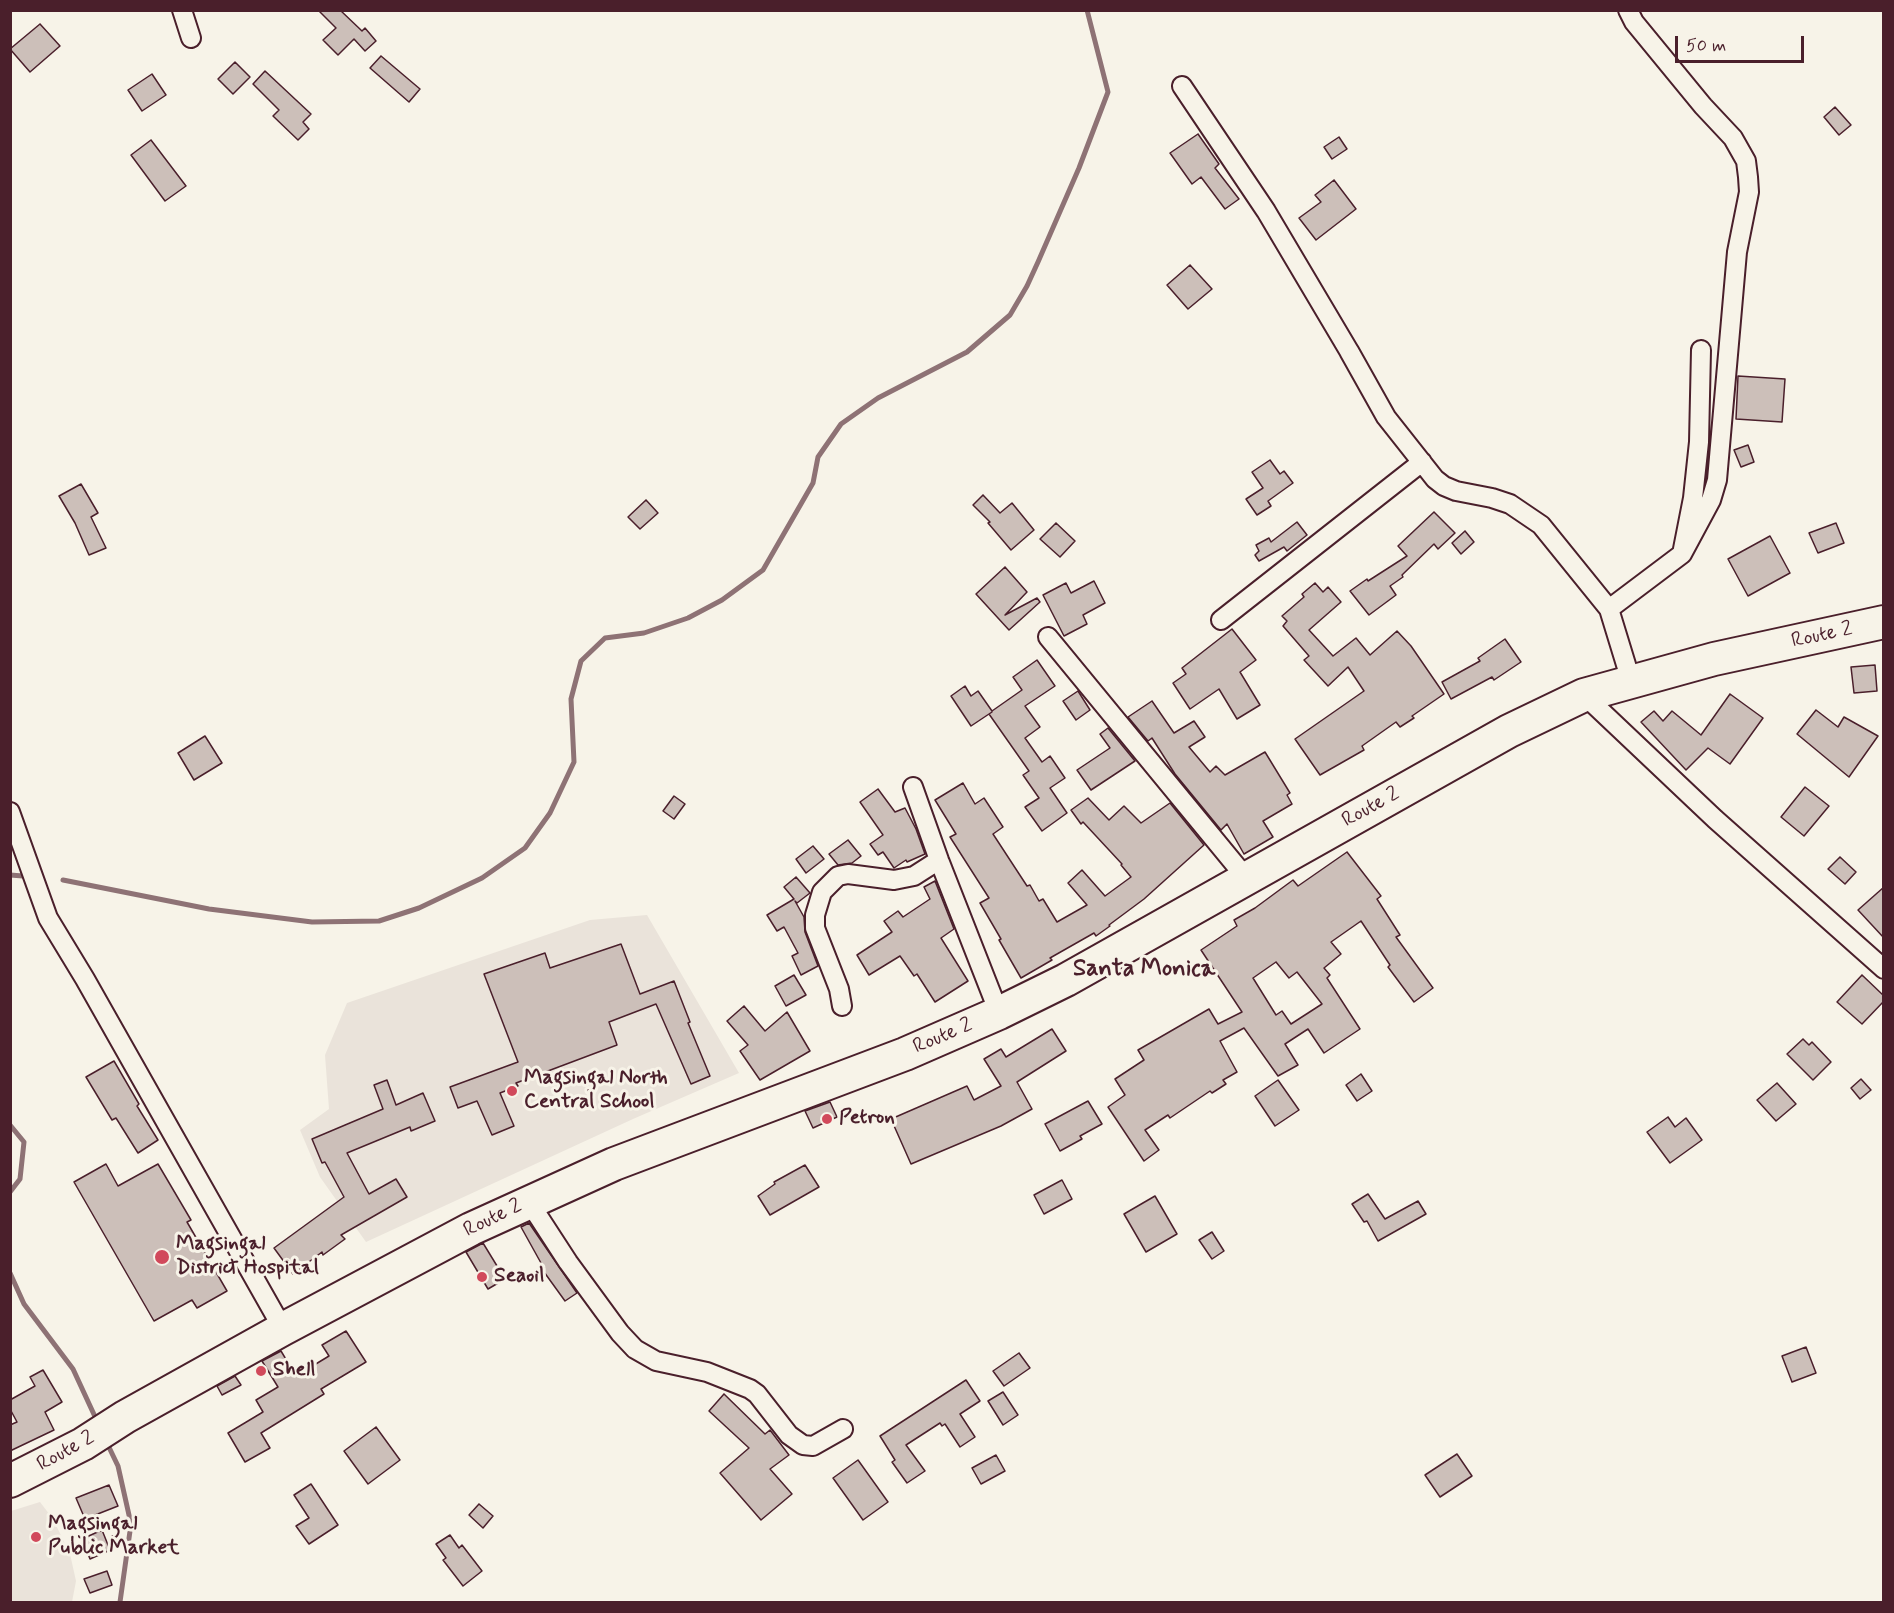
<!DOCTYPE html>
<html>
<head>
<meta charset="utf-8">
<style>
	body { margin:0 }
	#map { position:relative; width:1894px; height:1613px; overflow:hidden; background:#f7f3e8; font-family:Mynerve,sans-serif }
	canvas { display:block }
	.frame { position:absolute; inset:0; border:12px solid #4a1f2b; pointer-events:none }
	.scale { position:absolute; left:1675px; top:36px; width:129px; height:27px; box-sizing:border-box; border:3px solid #4a1f2b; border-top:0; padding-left:8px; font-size:18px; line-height:21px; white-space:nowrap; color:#4a1f2b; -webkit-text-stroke:4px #f7f3e8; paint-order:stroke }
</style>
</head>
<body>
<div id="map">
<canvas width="1894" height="1613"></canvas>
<div class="frame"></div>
<div class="scale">50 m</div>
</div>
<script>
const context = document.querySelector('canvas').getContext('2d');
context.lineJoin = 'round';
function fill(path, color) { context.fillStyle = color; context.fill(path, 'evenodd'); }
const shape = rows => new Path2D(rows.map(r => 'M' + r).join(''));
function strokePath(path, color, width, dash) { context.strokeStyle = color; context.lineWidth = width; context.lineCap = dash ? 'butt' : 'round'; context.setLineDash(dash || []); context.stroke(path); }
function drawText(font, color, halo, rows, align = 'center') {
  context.font = font + ' Mynerve,sans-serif'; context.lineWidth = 6; context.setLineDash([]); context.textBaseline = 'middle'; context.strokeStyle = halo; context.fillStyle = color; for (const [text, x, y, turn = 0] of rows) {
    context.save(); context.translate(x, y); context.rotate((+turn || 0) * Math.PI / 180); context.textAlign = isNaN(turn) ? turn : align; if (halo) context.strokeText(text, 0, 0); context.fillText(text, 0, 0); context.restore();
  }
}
fill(shape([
	[647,915,739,1073,633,1119,366,1242,320,1177,300,1130,329,1109,325,1055,347,1003,590,920],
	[40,1502,53,1519,70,1554,76,1581,72,1602,11,1602,11,1511]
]), '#eae3da');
strokePath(shape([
	[10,875,23,876],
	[63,880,209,909,312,922,379,921,419,908,482,878,525,848,550,813,574,762,571,699,581,661,605,638,644,633,688,618,722,600,763,570,813,483,818,457,841,424,878,398,967,352,1010,315,1027,286,1038,262,1079,168,1108,92,1087,10],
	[10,1125,24,1142,20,1179,10,1192],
	[10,1273,24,1304,73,1369,97,1421],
	[106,1441,118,1466,131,1524,120,1602]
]), '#8e7275', 5);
const building = shape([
	[318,10,340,10,362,31,365,28,376,41,365,51,354,39,338,55,323,40,336,28,318,10],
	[40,24,60,46,30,72,10,49,40,24],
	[381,56,420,89,409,102,370,68,381,56],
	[235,62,250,77,233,94,218,79,235,62],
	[265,71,311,114,303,122,309,129,298,140,273,116,279,110,253,84,265,71],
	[152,74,166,95,142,111,128,90,152,74],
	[1835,107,1851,125,1839,135,1824,117,1835,107],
	[1198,134,1219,164,1215,168,1239,199,1225,209,1201,177,1192,184,1170,153,1198,134],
	[1339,137,1347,149,1332,159,1324,147,1339,137],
	[151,140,186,186,165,201,131,155,151,140],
	[1334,180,1356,209,1316,240,1299,218,1321,202,1315,195,1334,180],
	[1190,265,1212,289,1188,309,1167,285,1190,265],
	[1738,376,1785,379,1782,422,1736,419,1738,376],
	[1748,445,1754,462,1741,467,1734,450,1748,445],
	[1270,460,1280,474,1284,471,1293,483,1268,501,1271,506,1257,515,1246,499,1263,488,1252,472,1270,460],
	[81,484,98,513,91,517,106,548,89,555,75,523,59,496,81,484],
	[983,495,1000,513,1012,503,1034,530,1011,550,988,523,990,522,973,505,983,495],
	[646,500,658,513,640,529,628,517,646,500],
	[1434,512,1455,533,1438,549,1434,544,1402,575,1403,577,1390,586,1396,595,1369,615,1350,591,1367,579,1368,581,1407,556,1398,546,1434,512],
	[1297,522,1307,535,1287,551,1284,547,1259,561,1255,555,1259,551,1256,545,1269,538,1271,542,1297,522],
	[1056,523,1075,541,1060,557,1040,539,1056,523],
	[1836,523,1844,543,1818,553,1809,533,1836,523],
	[1465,531,1474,542,1461,554,1452,543,1465,531],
	[1770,536,1790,573,1748,596,1728,559,1770,536],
	[1005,567,1027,592,1005,615,1037,598,1040,602,1009,630,976,594,1005,567],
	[1094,581,1105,603,1083,615,1087,624,1064,636,1043,595,1066,583,1071,593,1094,581],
	[1315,583,1323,592,1328,587,1341,602,1309,630,1333,656,1356,638,1370,655,1397,631,1411,646,1444,694,1412,716,1414,718,1400,727,1396,722,1362,746,1364,750,1320,775,1295,739,1364,691,1348,667,1328,686,1304,660,1309,656,1283,626,1287,621,1282,616,1304,597,1302,594,1315,583],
	[1232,629,1256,660,1240,672,1260,705,1237,719,1219,689,1190,709,1173,683,1186,674,1182,668,1232,629],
	[1505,639,1521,662,1494,680,1492,677,1451,699,1442,682,1480,661,1478,658,1505,639],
	[1037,660,1055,686,1025,706,1040,727,1025,738,1042,762,1050,756,1065,778,1050,788,1067,813,1042,831,1025,807,1039,798,1023,775,1029,771,989,714,992,712,971,726,951,696,965,686,971,696,978,691,992,711,1022,690,1013,677,1037,660],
	[1875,665,1877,691,1854,693,1851,667,1875,665],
	[1078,691,1090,710,1076,720,1063,701,1078,691],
	[1730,694,1763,718,1730,764,1708,748,1686,770,1641,722,1654,711,1663,721,1672,711,1701,735,1730,694],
	[1152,701,1174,733,1194,721,1205,737,1189,747,1210,772,1216,766,1225,775,1265,752,1290,793,1287,795,1292,804,1263,821,1273,837,1244,854,1227,824,1221,830,1175,774,1152,738,1148,741,1128,717,1152,701],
	[1816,710,1838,727,1844,717,1878,736,1849,777,1797,734,1816,710],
	[1108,728,1135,761,1091,790,1077,770,1110,748,1100,734,1108,728],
	[205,736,222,763,194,780,178,753,205,736],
	[963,783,975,804,984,798,1003,827,993,834,1027,886,1030,885,1039,901,1043,899,1057,922,1087,905,1068,883,1082,870,1105,896,1131,877,1121,865,1122,864,1083,822,1081,824,1071,810,1088,798,1109,820,1124,806,1141,823,1170,803,1204,845,1144,899,1109,925,1110,926,1096,936,1094,933,1050,958,1052,960,1021,978,999,940,1001,939,980,903,989,898,950,837,956,834,935,800,963,783],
	[1805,787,1829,806,1804,836,1781,817,1805,787],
	[878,789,895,812,905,808,916,829,925,854,907,862,906,860,894,868,883,852,878,855,870,844,883,835,860,802,878,789],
	[674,796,685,804,674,819,663,811,674,796],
	[848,840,861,856,852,863,838,865,829,854,848,840],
	[813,846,824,859,806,873,796,859,813,846],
	[1347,852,1381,896,1377,899,1400,935,1396,937,1433,988,1414,1002,1388,967,1390,965,1361,921,1331,942,1341,954,1324,968,1330,975,1327,978,1360,1029,1324,1053,1308,1029,1285,1044,1298,1065,1278,1076,1244,1028,1220,1041,1237,1072,1223,1080,1226,1084,1212,1093,1210,1091,1170,1118,1168,1115,1145,1130,1159,1150,1144,1161,1108,1107,1125,1095,1115,1079,1144,1060,1138,1050,1209,1009,1218,1024,1242,1012,1201,950,1237,926,1234,920,1255,908,1293,880,1298,886,1347,852],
	[1276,962,1289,978,1297,972,1322,1004,1291,1024,1282,1011,1276,1015,1253,978,1276,962],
	[1840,857,1856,872,1845,884,1828,869,1840,857],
	[796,877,810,893,797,903,795,901,804,917,805,932,818,966,801,975,792,956,798,953,784,927,777,931,767,915,794,899,784,887,796,877],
	[935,881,954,929,941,938,968,981,935,1002,917,974,914,976,900,956,869,975,857,955,892,932,884,921,898,911,903,917,930,899,924,887,935,881],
	[1884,887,1884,938,1858,910,1884,887],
	[621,944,640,994,674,981,690,1022,688,1023,710,1076,691,1084,656,1004,609,1022,617,1045,516,1083,518,1086,500,1093,514,1126,492,1135,477,1101,458,1108,450,1087,518,1062,484,974,545,953,550,968,621,944],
	[794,975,806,995,786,1006,775,986,794,975],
	[1862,975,1884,996,1884,1001,1862,1024,1837,1002,1862,975],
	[744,1006,765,1031,787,1012,810,1051,760,1080,740,1051,748,1045,727,1021,744,1006],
	[1052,1029,1066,1051,1017,1082,1032,1109,1001,1126,911,1164,891,1119,967,1086,974,1100,1001,1086,984,1059,1001,1049,1006,1057,1052,1029],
	[1803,1039,1809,1045,1812,1042,1831,1062,1813,1080,1787,1054,1803,1039],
	[114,1061,139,1104,137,1106,158,1140,138,1153,116,1118,112,1120,86,1077,114,1061],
	[1361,1074,1372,1091,1357,1101,1346,1085,1361,1074],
	[1861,1079,1871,1090,1860,1099,1851,1088,1861,1079],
	[387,1080,396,1105,423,1093,435,1121,411,1131,410,1127,347,1153,369,1194,396,1179,407,1197,341,1235,345,1239,323,1255,322,1252,293,1274,274,1248,344,1197,325,1162,322,1163,312,1139,383,1109,374,1085,387,1080],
	[1278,1080,1299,1110,1275,1126,1255,1096,1278,1080],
	[1777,1083,1796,1104,1776,1121,1757,1100,1777,1083],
	[1088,1101,1102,1124,1080,1136,1082,1139,1060,1151,1045,1124,1088,1101],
	[830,1102,837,1117,813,1128,805,1111,830,1102],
	[1668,1117,1675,1127,1686,1118,1702,1140,1670,1163,1647,1132,1668,1117],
	[106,1164,118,1186,158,1164,191,1220,187,1222,227,1291,197,1308,192,1300,154,1321,74,1182,106,1164],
	[805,1165,819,1187,770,1215,758,1196,775,1184,774,1182,805,1165],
	[1062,1180,1072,1199,1044,1214,1034,1195,1062,1180],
	[1368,1194,1385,1219,1418,1201,1426,1214,1378,1241,1367,1221,1364,1222,1352,1204,1368,1194],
	[1155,1196,1177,1234,1146,1252,1124,1214,1155,1196],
	[529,1223,577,1293,565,1301,539,1265,541,1263,521,1227,529,1223],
	[1212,1232,1224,1251,1212,1259,1199,1240,1212,1232],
	[483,1243,505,1279,488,1289,466,1252,483,1243],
	[346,1331,366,1362,321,1389,324,1394,261,1433,270,1448,245,1462,228,1433,263,1412,256,1400,278,1387,262,1361,281,1351,296,1376,329,1356,322,1345,346,1331],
	[1806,1347,1816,1373,1792,1382,1782,1356,1806,1347],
	[1019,1353,1030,1368,1004,1386,993,1371,1019,1353],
	[43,1370,62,1402,45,1412,54,1430,10,1451,10,1425,17,1422,10,1409,10,1400,35,1386,30,1377,43,1370],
	[235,1376,241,1385,222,1395,217,1386,235,1376],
	[966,1380,980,1401,960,1414,975,1437,960,1447,945,1424,942,1426,940,1423,906,1445,925,1471,907,1483,892,1462,895,1460,880,1436,966,1380],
	[1003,1392,1018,1415,1003,1425,988,1401,1003,1392],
	[724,1394,765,1434,770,1430,789,1455,770,1469,792,1494,761,1520,720,1473,749,1448,709,1411,724,1394],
	[376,1427,400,1460,368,1484,344,1451,376,1427],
	[1457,1454,1472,1476,1440,1497,1425,1475,1457,1454],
	[996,1455,1005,1471,981,1484,972,1468,996,1455],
	[858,1460,888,1502,863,1520,833,1478,858,1460],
	[311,1484,338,1525,309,1544,296,1526,309,1518,294,1495,311,1484],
	[109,1485,118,1506,85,1519,76,1498,109,1485],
	[479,1504,493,1516,483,1528,469,1515,479,1504],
	[102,1530,110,1550,90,1559,82,1539,102,1530],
	[450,1535,459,1548,462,1545,482,1571,463,1586,443,1560,446,1558,436,1544,450,1535],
	[107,1571,112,1585,90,1593,84,1579,107,1571]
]);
fill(building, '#ccbfb9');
strokePath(building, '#4a1f2b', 1.5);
const street = shape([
	[182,10,191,38],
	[1628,10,1634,22,1703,106,1733,138,1746,161,1748,177,1749,192,1737,252,1717,480,1711,500,1682,554],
	[1182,86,1266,211,1349,351,1386,417,1435,479,1444,486,1456,491,1492,498,1510,504,1541,525,1609,609,1631,681],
	[1609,609,1682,554,1693,498,1699,442,1701,350],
	[1221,620,1422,462],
	[1048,637,1247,879],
	[1584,695,1715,819,1884,969],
	[913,787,939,860,999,1013],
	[10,812,48,918,85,979,283,1329],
	[842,1006,839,989,815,928,815,915,822,892,838,876,848,874,894,880,914,876,939,860],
	[529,1202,568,1262,620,1333,635,1349,656,1361,707,1372,750,1389,757,1394,789,1435,803,1445,813,1446,843,1429]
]);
const highway = shape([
	[10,1481,83,1444,125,1417,283,1329,471,1229,614,1164,905,1054,999,1013,1066,980,1509,731,1584,695,1714,659,1884,622]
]);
strokePath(street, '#4a1f2b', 22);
strokePath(highway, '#4a1f2b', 36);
strokePath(street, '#f7f3e8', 18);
strokePath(highway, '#f7f3e8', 32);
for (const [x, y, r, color] of [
	[512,1091,6,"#d1495b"],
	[827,1119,6,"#d1495b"],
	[162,1257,8,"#d1495b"],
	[482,1277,6,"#d1495b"],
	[261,1371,6,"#d1495b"],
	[36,1537,6,"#d1495b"]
]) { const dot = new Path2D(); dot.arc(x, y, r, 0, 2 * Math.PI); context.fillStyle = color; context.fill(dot); strokePath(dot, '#f7f3e8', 2); }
drawText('21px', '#4a1f2b', '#f7f3e8', [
	["Route 2",1822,636,-12],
	["Route 2",1371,808,-29],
	["Route 2",943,1037,-23],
	["Route 2",493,1219,-26],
	["Route 2",66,1452,-29]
]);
drawText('bold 21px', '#4a1f2b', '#f7f3e8', [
	["Magsingal North",524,1079],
	["Central School",524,1103],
	["Petron",839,1119],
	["Magsingal",176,1245],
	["District Hospital",176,1269],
	["Seaoil",494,1277],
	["Shell",273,1371],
	["Magsingal",48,1525],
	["Public Market",48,1549]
], 'left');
drawText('bold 24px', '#4a1f2b', '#f7f3e8', [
	["Santa Monica",1144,970]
]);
</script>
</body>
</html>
